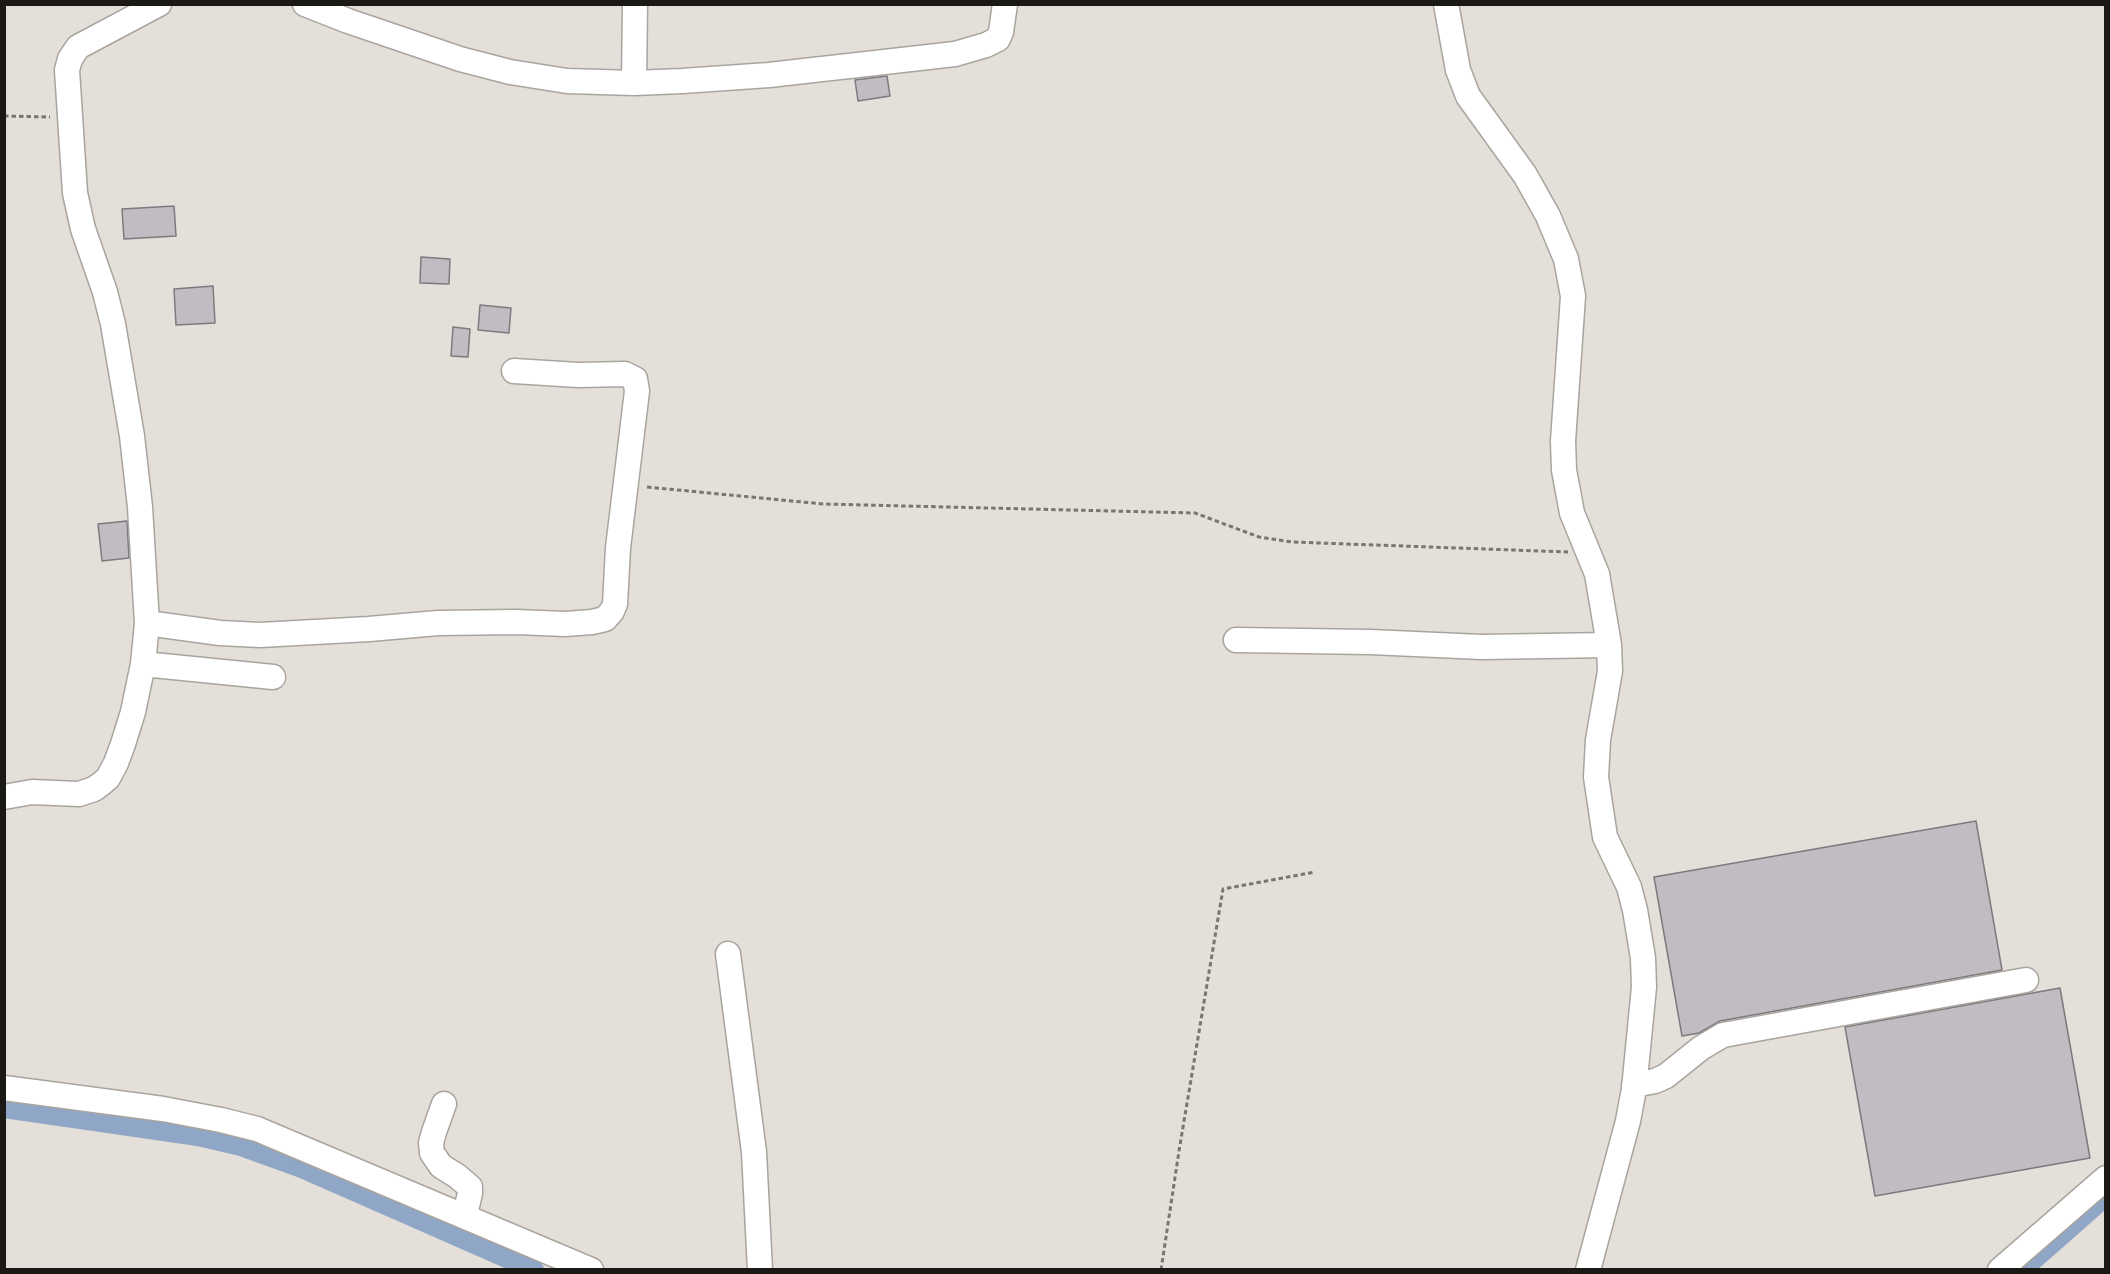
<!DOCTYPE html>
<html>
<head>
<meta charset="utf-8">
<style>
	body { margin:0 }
	#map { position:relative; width:2110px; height:1274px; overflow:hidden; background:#e4dfd8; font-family:"Work Sans",sans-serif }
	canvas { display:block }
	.frame { position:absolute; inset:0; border:6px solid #1b1916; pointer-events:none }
</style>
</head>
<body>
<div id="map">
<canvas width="2110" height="1274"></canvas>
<div class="frame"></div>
</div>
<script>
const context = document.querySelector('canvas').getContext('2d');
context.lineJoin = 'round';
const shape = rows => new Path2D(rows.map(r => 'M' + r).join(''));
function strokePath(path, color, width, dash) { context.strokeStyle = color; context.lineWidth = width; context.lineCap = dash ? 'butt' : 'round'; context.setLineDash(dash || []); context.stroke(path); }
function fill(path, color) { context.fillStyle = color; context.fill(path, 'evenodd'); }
strokePath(shape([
	[4,1108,198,1136,241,1146,302,1168,534,1270],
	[2022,1270,2106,1196]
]), '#8fa6c6', 20);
const building = shape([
	[887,76,890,96,858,101,855,80,887,76],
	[174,206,176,236,124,239,122,209,174,206],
	[421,257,450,259,449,284,420,283,421,257],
	[213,286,215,323,176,325,174,289,213,286],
	[480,305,511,308,509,333,478,330,480,305],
	[453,327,470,329,468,357,451,356,453,327],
	[127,521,129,558,102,561,98,524,127,521],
	[1976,821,2002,970,1720,1021,1699,1033,1682,1036,1654,877,1976,821],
	[2060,988,2090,1158,1875,1196,1845,1027,2060,988]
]);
fill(building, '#c1bcc2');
strokePath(building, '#7e797f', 1.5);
const minor = shape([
	[305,4,348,21,460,59,510,72,567,81,634,83,635,4],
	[1446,4,1458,70,1468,96,1525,175,1548,216,1566,259,1573,296,1563,441,1564,470,1572,513,1597,574,1605,621,1609,645,1610,671,1598,740,1596,777,1605,837,1629,887,1635,910,1643,958,1644,987,1634,1089,1628,1121,1588,1270],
	[634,83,682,81,769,75,955,54,986,45,998,39,1001,32,1005,4],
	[147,623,220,633,260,635,369,629,438,623,516,622,565,624,592,622,605,619,612,611,615,604,618,548,637,391,635,379,625,374,578,375,514,371],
	[1236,640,1370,642,1482,647,1609,645],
	[143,664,273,677],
	[4,797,32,792,79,794,94,789,101,784,108,778,116,763,123,744,133,712,143,664,147,623,140,507,132,436,113,324,105,292,83,229,75,193,67,70,70,59,78,47,159,4],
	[728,954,754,1152,760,1270],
	[1634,1085,1655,1081,1666,1076,1701,1048,1723,1035,2026,980],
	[4,1088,163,1109,221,1120,257,1129,591,1270],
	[444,1104,434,1132,431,1143,432,1153,441,1166,457,1176,470,1187,470,1193,465,1215],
	[2000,1270,2106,1178]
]);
strokePath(minor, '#a9a49e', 27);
strokePath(shape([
	[4,116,50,117],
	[647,487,823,504,1195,513,1259,537,1292,542,1568,552],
	[1161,1270,1179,1151,1223,889,1315,872]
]), '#797570', 3, [4.5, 3]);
strokePath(minor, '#fff', 24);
</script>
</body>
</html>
